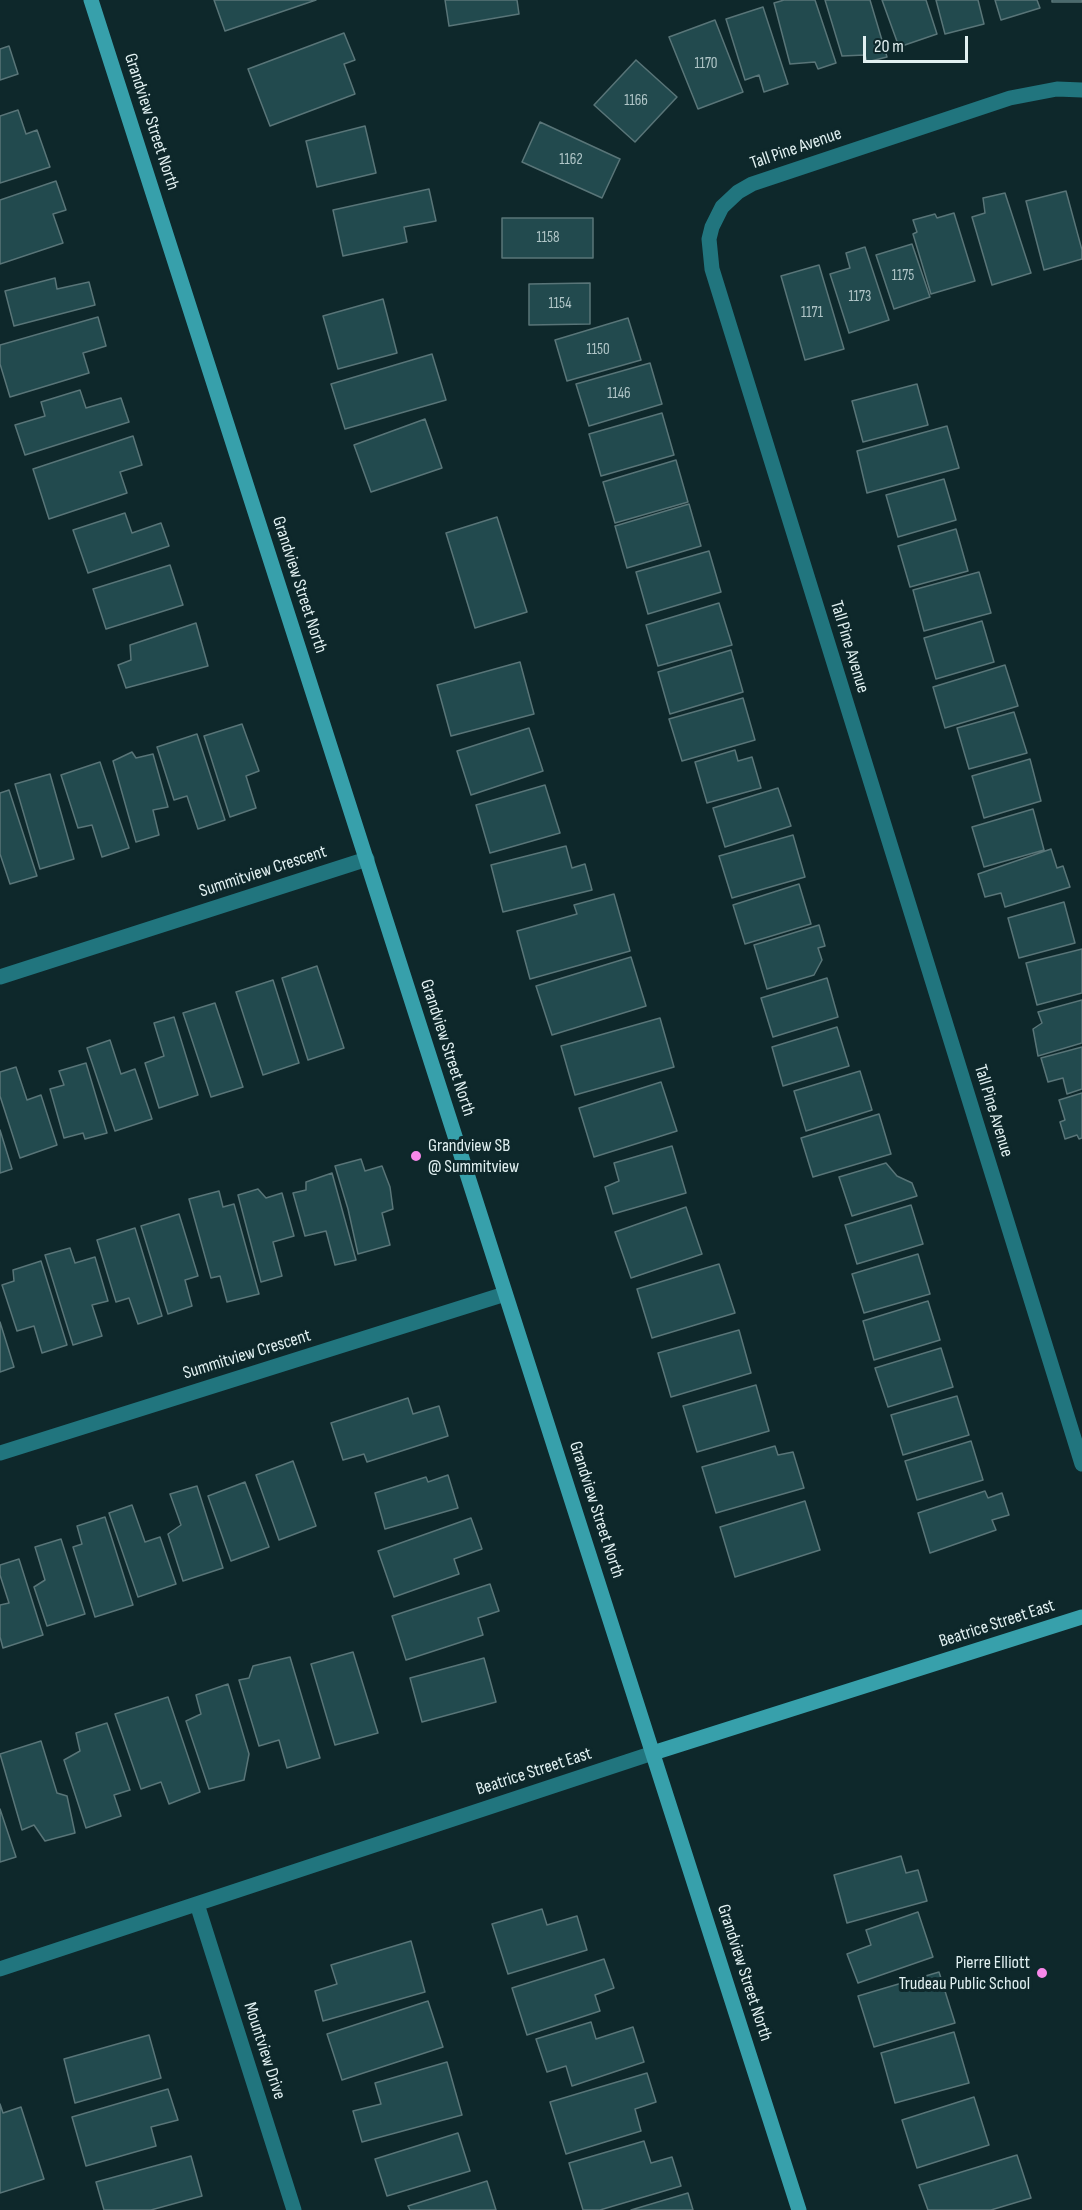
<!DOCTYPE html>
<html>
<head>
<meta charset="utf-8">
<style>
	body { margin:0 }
	#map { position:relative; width:1082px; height:2210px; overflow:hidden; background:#0e282b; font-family:"Sofia Sans Condensed",sans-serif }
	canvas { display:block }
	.scale { position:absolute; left:863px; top:36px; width:105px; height:27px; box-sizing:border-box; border:3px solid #e1f0f1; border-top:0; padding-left:8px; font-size:18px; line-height:21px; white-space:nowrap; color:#e1f0f1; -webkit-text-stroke:4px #0e282b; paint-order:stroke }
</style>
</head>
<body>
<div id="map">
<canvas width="1082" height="2210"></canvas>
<div class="scale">20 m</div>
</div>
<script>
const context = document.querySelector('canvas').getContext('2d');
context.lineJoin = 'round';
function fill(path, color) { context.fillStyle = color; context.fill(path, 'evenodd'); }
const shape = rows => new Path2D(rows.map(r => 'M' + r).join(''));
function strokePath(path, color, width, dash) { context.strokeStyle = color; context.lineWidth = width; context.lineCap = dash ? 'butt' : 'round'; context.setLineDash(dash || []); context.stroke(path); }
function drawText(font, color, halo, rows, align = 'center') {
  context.font = font + ' "Sofia Sans Condensed",sans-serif'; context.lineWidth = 6; context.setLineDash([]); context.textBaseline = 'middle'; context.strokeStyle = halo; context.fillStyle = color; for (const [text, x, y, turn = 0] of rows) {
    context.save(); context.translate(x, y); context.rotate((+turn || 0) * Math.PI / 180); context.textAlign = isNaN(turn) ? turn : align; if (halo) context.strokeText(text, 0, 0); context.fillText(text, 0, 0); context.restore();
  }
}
const building = shape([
	[214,0,316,0,225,31,214,0],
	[445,0,517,0,519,14,449,26,445,0],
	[784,0,815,0,836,63,818,69,815,62,790,64,774,3,784,0],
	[825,0,870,0,887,57,867,62,865,55,842,56,825,0],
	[882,0,926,0,937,34,899,47,882,0],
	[936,0,978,0,984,24,945,34,936,0],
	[995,0,1037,0,1040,8,1001,20,995,0],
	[1052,0,1082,0,1082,2,1052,2,1052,0],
	[763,7,788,84,764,92,759,75,745,80,726,19,763,7],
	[715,20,743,92,698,109,669,37,715,20],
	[344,33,355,60,344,64,355,94,270,126,248,69,344,33],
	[9,46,18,74,0,80,0,49,9,46],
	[636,60,677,97,635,142,594,105,636,60],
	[18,110,26,134,37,130,50,167,0,183,0,116,18,110],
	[540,122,620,159,602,198,522,162,540,122],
	[365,126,376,173,317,187,306,141,365,126],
	[56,181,66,210,53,214,63,243,0,264,0,200,56,181],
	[429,189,436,221,404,227,407,242,343,256,333,210,429,189],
	[1066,191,1082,250,1082,259,1044,270,1026,201,1066,191],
	[1005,193,1031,273,992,285,972,217,985,213,983,198,1005,193],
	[954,213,975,281,931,294,913,234,917,232,913,220,935,214,937,218,954,213],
	[502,218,593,218,593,258,502,258,502,218],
	[912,244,930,297,894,309,876,255,912,244],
	[865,247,889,320,849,333,830,274,850,268,846,253,865,247],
	[819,265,844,349,805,360,781,276,819,265],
	[55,278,57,289,89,282,95,305,14,326,5,291,55,278],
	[590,283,590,324,529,325,529,284,590,283],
	[383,299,397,353,338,369,323,316,383,299],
	[98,317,106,346,83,353,89,373,10,397,0,364,0,345,98,317],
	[628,318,641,360,567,381,555,340,628,318],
	[432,354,446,400,345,429,331,384,432,354],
	[650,363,662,404,589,426,576,384,650,363],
	[917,384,928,425,863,442,852,401,917,384],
	[80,390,86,408,121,398,129,422,25,455,15,425,45,416,41,402,80,390],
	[662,413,674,455,601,476,589,434,662,413],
	[425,419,442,468,371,492,354,445,425,419],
	[947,426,959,468,867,493,857,451,947,426],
	[133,436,142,465,120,472,127,493,49,519,33,469,133,436],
	[676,460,688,502,615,523,603,482,676,460],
	[944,479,956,520,898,537,886,495,944,479],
	[689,504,701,546,627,568,615,526,689,504],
	[125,513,132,533,161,523,169,546,88,573,73,530,125,513],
	[497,517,527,612,475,628,446,533,497,517],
	[956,529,968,571,910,587,898,546,956,529],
	[709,551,721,592,648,614,636,572,709,551],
	[170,565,183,605,106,629,93,589,170,565],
	[979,572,991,613,924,631,913,590,979,572],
	[719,603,732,645,658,666,646,625,719,603],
	[982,621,994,662,936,679,924,638,982,621],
	[196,623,208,666,126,688,118,665,131,660,130,645,196,623],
	[731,650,743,692,670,714,658,672,731,650],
	[520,662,534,714,451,736,437,685,520,662],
	[1005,665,1018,706,945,728,933,687,1005,665],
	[743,698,755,740,682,761,669,719,743,698],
	[1014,712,1027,753,969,769,957,728,1014,712],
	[242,724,259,771,246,776,256,808,230,817,204,736,242,724],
	[529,728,543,771,471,795,457,751,529,728],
	[197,734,225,820,198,829,187,796,174,800,157,747,197,734],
	[735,750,738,761,752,757,761,788,707,803,695,762,735,750],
	[132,752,136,758,153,754,168,807,153,810,159,835,136,842,113,761,132,752],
	[1030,759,1041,801,984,818,972,776,1030,759],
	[100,762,129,848,102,857,92,825,78,828,61,775,100,762],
	[50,774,74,859,40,869,15,784,50,774],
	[545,785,560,833,490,853,476,805,545,785],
	[778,788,791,826,725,847,713,808,778,788],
	[9,790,37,876,10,884,0,854,0,793,9,790],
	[1033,809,1044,850,984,867,972,827,1033,809],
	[793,835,805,877,732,898,719,856,793,835],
	[566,846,572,868,585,864,592,890,503,912,491,865,566,846],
	[1051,849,1057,868,1063,866,1070,887,1005,907,1001,893,985,897,978,874,1051,849],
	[799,884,811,924,745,944,733,905,799,884],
	[614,894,630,951,530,979,517,931,577,914,574,905,614,894],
	[1064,902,1075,943,1019,958,1008,918,1064,902],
	[819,925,825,946,818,948,822,960,814,975,767,989,754,945,819,925],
	[1082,949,1082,993,1037,1005,1026,963,1082,949],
	[631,957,646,1006,552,1035,536,986,631,957],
	[317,966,344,1048,308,1060,282,978,317,966],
	[827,978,838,1017,773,1037,761,998,827,978],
	[273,980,299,1063,263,1075,236,992,273,980],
	[1082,1000,1082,1043,1038,1056,1033,1029,1042,1023,1038,1012,1082,1000],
	[215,1003,243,1087,211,1097,183,1013,215,1003],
	[174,1017,198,1095,159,1108,145,1063,164,1056,154,1023,174,1017],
	[660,1018,674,1067,575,1095,561,1046,660,1018],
	[837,1027,849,1066,783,1086,772,1047,837,1027],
	[110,1040,121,1074,135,1069,152,1119,115,1131,87,1048,110,1040],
	[1082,1047,1082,1089,1067,1094,1063,1078,1048,1082,1041,1058,1082,1047],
	[86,1063,107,1133,85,1139,83,1133,64,1138,50,1089,64,1085,59,1071,86,1063],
	[16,1067,27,1100,41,1095,57,1145,20,1158,0,1096,0,1072,16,1067],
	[860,1071,872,1110,806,1131,794,1091,860,1071],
	[661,1082,677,1131,594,1157,579,1108,661,1082],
	[1082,1093,1082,1138,1079,1139,1077,1135,1065,1139,1060,1122,1065,1120,1059,1100,1082,1093],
	[879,1114,891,1154,813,1177,801,1138,879,1114],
	[0,1130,12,1169,0,1173,0,1130],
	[672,1146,686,1193,613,1214,605,1187,619,1181,614,1163,672,1146],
	[361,1159,365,1171,382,1166,390,1187,393,1209,382,1213,390,1245,358,1254,348,1209,335,1166,361,1159],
	[886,1163,897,1176,912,1183,917,1196,852,1216,839,1177,886,1163],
	[332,1173,356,1260,335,1265,326,1231,305,1236,293,1193,306,1190,306,1182,332,1173],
	[258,1189,266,1198,282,1193,294,1236,273,1242,282,1276,261,1282,238,1195,258,1189],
	[219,1191,223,1207,234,1204,259,1294,227,1302,220,1276,211,1278,189,1199,219,1191],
	[911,1205,923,1244,857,1264,845,1225,911,1205],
	[686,1207,702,1254,631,1278,615,1232,686,1207],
	[179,1214,198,1276,185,1280,192,1306,168,1314,141,1226,179,1214],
	[135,1228,162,1316,138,1324,129,1298,116,1302,97,1240,135,1228],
	[70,1248,75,1263,95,1257,108,1301,92,1305,102,1336,73,1345,45,1255,70,1248],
	[918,1254,930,1294,864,1313,852,1274,918,1254],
	[41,1261,67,1345,42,1353,34,1326,17,1331,2,1285,14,1281,13,1270,41,1261],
	[719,1264,735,1313,652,1338,637,1289,719,1264],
	[928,1301,940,1340,874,1360,863,1321,928,1301],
	[0,1322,14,1367,0,1372,0,1322],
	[739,1330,751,1373,671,1397,658,1353,739,1330],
	[941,1348,953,1387,888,1407,875,1368,941,1348],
	[756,1385,769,1431,697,1452,683,1406,756,1385],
	[957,1396,969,1435,903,1455,891,1415,957,1396],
	[408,1398,413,1414,439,1406,448,1436,367,1462,364,1454,343,1460,331,1423,408,1398],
	[971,1441,983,1480,917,1500,905,1461,971,1441],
	[775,1446,778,1455,793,1452,804,1488,716,1513,702,1467,775,1446],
	[293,1461,316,1526,279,1540,256,1475,293,1461],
	[448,1475,458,1508,385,1529,375,1493,426,1477,428,1482,448,1475],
	[245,1482,269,1547,231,1561,208,1496,245,1482],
	[197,1486,223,1568,183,1581,168,1534,181,1525,170,1494,197,1486],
	[985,1491,988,1498,1002,1493,1009,1515,992,1520,996,1530,930,1553,918,1513,985,1491],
	[805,1501,820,1550,735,1577,720,1527,805,1501],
	[132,1505,145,1542,160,1537,176,1584,138,1597,109,1513,132,1505],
	[105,1517,133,1605,95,1617,73,1547,82,1544,77,1526,105,1517],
	[471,1518,482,1549,454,1559,459,1574,394,1597,378,1551,471,1518],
	[61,1539,85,1614,47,1626,34,1587,45,1580,35,1547,61,1539],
	[19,1559,43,1635,3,1648,0,1637,0,1605,9,1603,0,1575,0,1565,19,1559],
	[490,1584,499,1611,478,1618,483,1635,406,1660,392,1616,490,1584],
	[353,1652,378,1733,335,1745,311,1664,353,1652],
	[290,1657,320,1758,287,1768,279,1740,259,1746,239,1680,249,1678,253,1666,290,1657],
	[484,1658,496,1702,422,1722,410,1678,484,1658],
	[228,1684,249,1754,244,1780,209,1789,186,1721,201,1714,196,1695,228,1684],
	[168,1697,200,1792,169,1804,161,1782,141,1789,115,1714,168,1697],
	[107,1723,130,1790,114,1795,121,1816,86,1828,64,1760,80,1751,76,1733,107,1723],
	[41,1741,57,1793,67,1796,75,1833,45,1841,34,1825,22,1830,0,1754,41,1741],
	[0,1809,16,1857,0,1862,0,1809],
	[901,1856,906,1873,918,1870,927,1901,847,1923,834,1875,901,1856],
	[542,1909,547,1925,577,1916,587,1950,508,1974,492,1924,542,1909],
	[918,1912,933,1957,858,1983,847,1954,871,1945,866,1930,918,1912],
	[411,1941,425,1992,323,2021,315,1991,337,1984,331,1965,411,1941],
	[604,1959,614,1988,595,1995,600,2011,527,2035,512,1988,604,1959],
	[939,1972,955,2023,874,2047,858,1996,939,1972],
	[428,2001,443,2047,342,2080,327,2034,428,2001],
	[591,2022,596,2039,633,2027,644,2062,572,2086,566,2066,547,2072,536,2039,591,2022],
	[954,2032,969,2083,895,2103,881,2053,954,2032],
	[149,2035,161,2078,75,2103,64,2059,149,2035],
	[447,2062,462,2115,362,2142,353,2111,381,2104,375,2083,447,2062],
	[647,2073,656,2102,635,2109,641,2131,566,2154,550,2102,647,2073],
	[168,2089,178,2120,151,2127,156,2146,86,2166,72,2117,168,2089],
	[974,2097,989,2145,917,2168,902,2120,974,2097],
	[0,2104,3,2113,21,2107,44,2179,0,2193,0,2104],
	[458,2133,470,2171,387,2196,375,2159,458,2133],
	[644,2141,651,2163,672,2157,681,2186,600,2210,583,2210,569,2163,644,2141],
	[1017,2155,1031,2198,991,2210,928,2210,919,2185,1017,2155],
	[191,2156,202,2196,151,2210,104,2210,96,2182,191,2156],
	[487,2181,496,2210,410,2210,408,2206,487,2181],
	[688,2193,693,2210,631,2210,688,2193]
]);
fill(building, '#224a4e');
strokePath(building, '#597578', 1.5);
strokePath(shape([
	[1082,90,1057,89,1010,98,752,184,738,192,722,207,712,227,709,239,712,269,1082,1464],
	[0,977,367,859],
	[0,1453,505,1294],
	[197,1904,294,2210],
	[0,1969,653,1753]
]), '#21757e', 15);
strokePath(shape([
	[91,0,799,2210],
	[653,1753,1082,1617]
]), '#37a0ab', 15);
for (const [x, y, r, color] of [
	[416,1156,6,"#f888ea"],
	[1042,1973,6,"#f888ea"]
]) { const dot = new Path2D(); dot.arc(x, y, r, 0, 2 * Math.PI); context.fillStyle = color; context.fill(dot); strokePath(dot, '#0e282b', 2); }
drawText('15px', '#b1c6c8', null, [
	["1170",706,64],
	["1166",636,101],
	["1162",571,160],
	["1158",548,238],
	["1175",903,276],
	["1173",860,297],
	["1154",560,304],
	["1171",812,313],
	["1150",598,350],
	["1146",619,394]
]);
drawText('18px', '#e1f0f1', '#0e282b', [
	["Grandview Street North",151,122,72],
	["Tall Pine Avenue",796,149,-19],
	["Grandview Street North",299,585,72],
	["Tall Pine Avenue",849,647,73],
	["Summitview Crescent",263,872,-18],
	["Grandview Street North",447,1048,72],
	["Tall Pine Avenue",993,1111,73],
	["Summitview Crescent",247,1355,-17],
	["Grandview Street North",596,1510,72],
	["Beatrice Street East",997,1624,-18],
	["Beatrice Street East",534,1772,-18],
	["Grandview Street North",744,1973,72],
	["Mountview Drive",264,2051,72]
]);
drawText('18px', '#e1f0f1', '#0e282b', [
	["Grandview SB",428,1146],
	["@ Summitview",428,1167],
	["Pierre Elliott",1030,1963,"right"],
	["Trudeau Public School",1030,1984,"right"]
], 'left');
</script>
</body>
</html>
